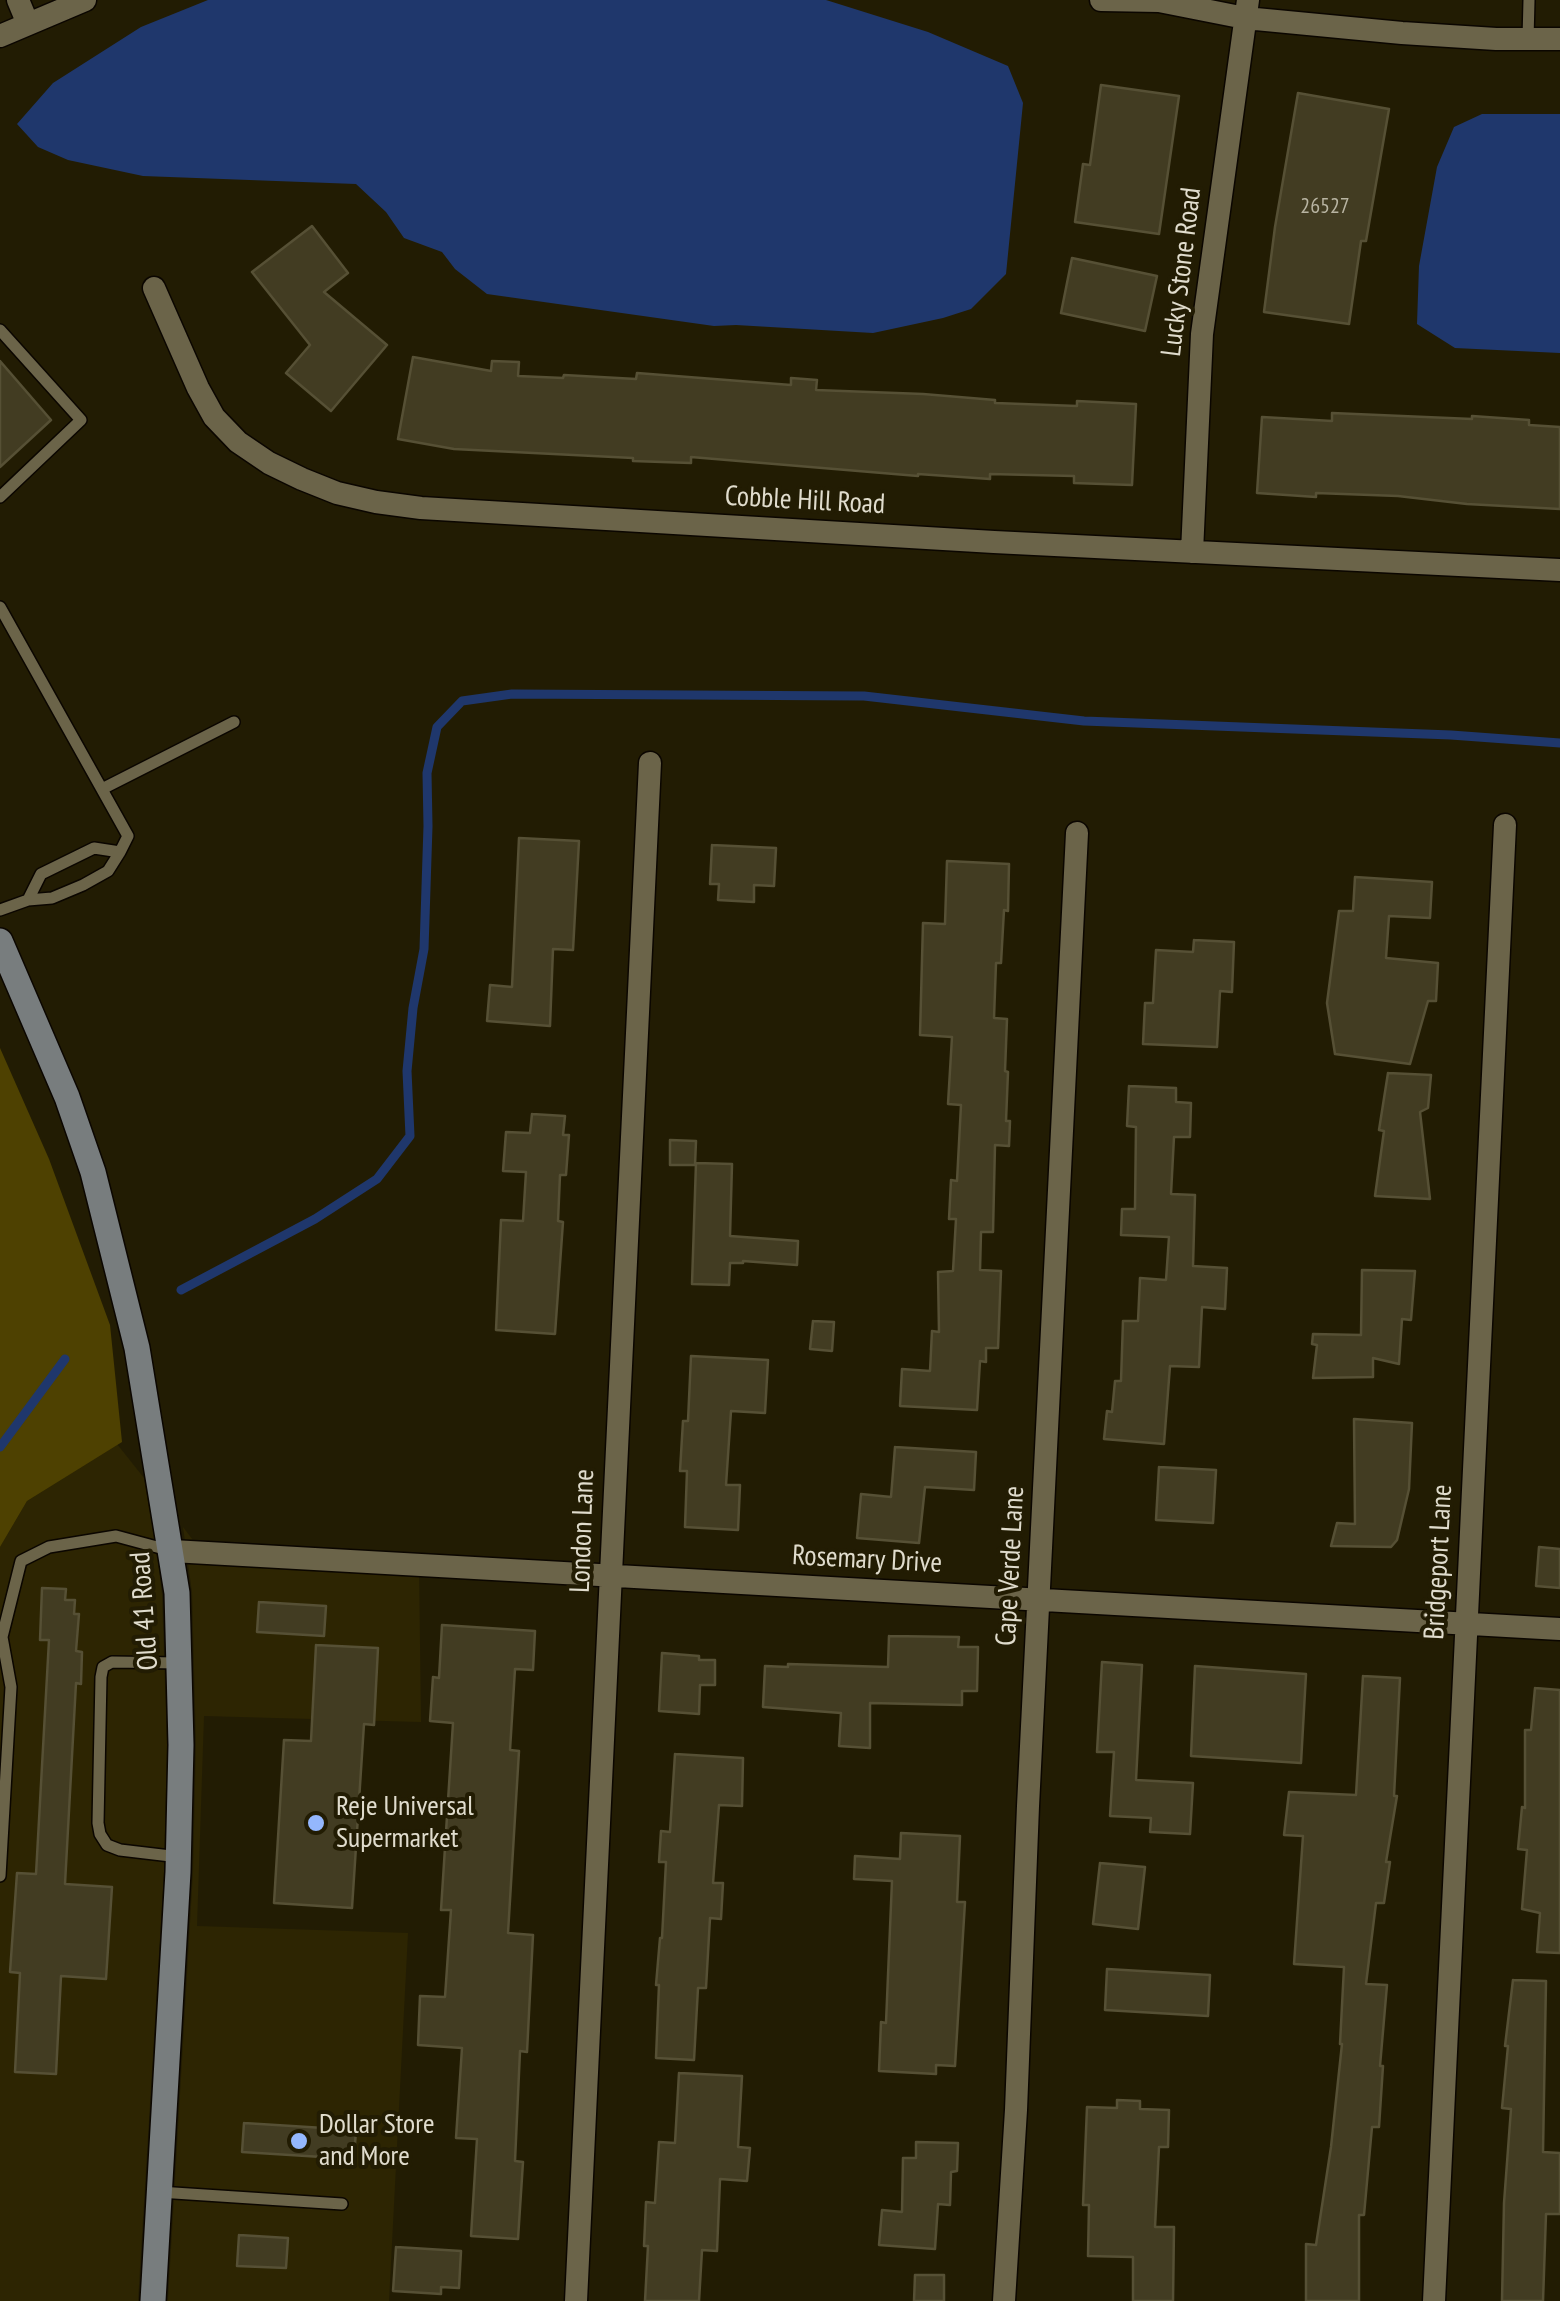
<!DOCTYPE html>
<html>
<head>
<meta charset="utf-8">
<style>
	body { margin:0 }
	canvas { display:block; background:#221c03 }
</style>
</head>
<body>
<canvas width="1560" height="2301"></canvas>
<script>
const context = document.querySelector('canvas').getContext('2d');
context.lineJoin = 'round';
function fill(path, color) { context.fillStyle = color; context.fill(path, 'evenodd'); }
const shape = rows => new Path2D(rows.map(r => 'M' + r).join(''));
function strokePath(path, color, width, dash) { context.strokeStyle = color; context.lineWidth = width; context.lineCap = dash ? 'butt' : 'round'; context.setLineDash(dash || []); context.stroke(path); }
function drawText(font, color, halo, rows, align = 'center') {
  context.font = font + ' "PT Sans Narrow",sans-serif'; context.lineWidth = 8; context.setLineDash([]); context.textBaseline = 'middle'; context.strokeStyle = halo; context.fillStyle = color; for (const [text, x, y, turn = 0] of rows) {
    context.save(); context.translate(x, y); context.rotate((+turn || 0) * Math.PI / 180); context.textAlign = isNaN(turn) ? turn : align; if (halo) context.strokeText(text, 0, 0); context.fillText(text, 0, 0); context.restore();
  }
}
fill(shape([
	[117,1444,144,1478,157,1553,162,1595,167,1745,164,1872,138,2301,0,2301,0,1547,27,1501],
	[183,1527,208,1560,419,1567,421,1722,204,1716,197,1926,408,1933,389,2301,168,2301,193,1872,196,1744,192,1592]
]), '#2d2502');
fill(shape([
	[0,1048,49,1159,110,1325,122,1442,27,1501,0,1547]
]), '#4e4101');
fill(shape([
	[208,0,826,0,928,32,1008,66,1023,103,1006,274,971,309,943,318,873,333,736,325,714,326,487,294,455,269,442,252,404,238,386,212,356,184,143,176,68,160,38,147,17,124,53,83,141,27],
	[1482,114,1560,114,1560,353,1455,348,1417,324,1419,266,1437,167,1454,127]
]), '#1f376c');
strokePath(shape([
	[181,1290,315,1219,377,1179,410,1136,407,1071,413,1008,424,949,428,826,427,773,437,727,462,701,512,694,864,696,1084,721,1451,735,1560,743],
	[0,1447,65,1359]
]), '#1f376c', 9);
const building = shape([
	[1101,85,1179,96,1159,234,1075,222,1083,164,1090,165,1101,85],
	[1298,93,1389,109,1366,241,1361,241,1349,324,1264,312,1275,227,1298,93],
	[312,226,348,273,324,292,387,345,331,411,286,373,310,345,252,272,312,226],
	[1072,258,1157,276,1145,331,1061,313,1072,258],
	[413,357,491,371,492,361,519,362,518,376,563,378,564,375,636,379,637,373,791,385,791,378,817,380,816,390,923,394,995,400,995,403,1077,406,1077,401,1136,404,1132,485,1074,483,1074,476,990,474,990,479,918,474,918,476,691,457,691,463,633,461,633,458,454,449,398,439,413,357],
	[0,361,51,420,0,467,0,361],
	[1332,413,1472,419,1472,416,1529,420,1529,425,1560,427,1560,509,1467,504,1398,496,1316,493,1316,497,1257,493,1262,417,1332,421,1332,413],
	[519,838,579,841,573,950,553,949,550,1026,487,1021,490,985,512,987,519,838],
	[712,845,776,848,774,886,754,885,754,902,718,900,719,884,710,884,712,845],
	[947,861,1009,864,1008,911,1004,910,1001,963,996,963,994,1018,1007,1019,1005,1071,1008,1072,1006,1121,1010,1121,1009,1146,995,1145,993,1232,981,1232,980,1270,1001,1271,998,1348,986,1348,986,1362,980,1361,977,1410,900,1406,902,1369,930,1371,932,1331,939,1332,938,1272,953,1271,956,1219,949,1219,951,1180,957,1181,961,1105,948,1104,952,1037,920,1035,923,923,945,924,947,861],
	[1355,877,1432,882,1430,918,1389,916,1386,958,1438,963,1436,1001,1428,1001,1410,1064,1335,1054,1327,1003,1339,911,1353,911,1355,877],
	[1194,940,1234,942,1232,992,1220,991,1217,1047,1143,1044,1145,1003,1153,1003,1156,950,1193,952,1194,940],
	[1388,1073,1431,1075,1428,1108,1420,1112,1430,1199,1375,1196,1384,1131,1379,1130,1388,1073],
	[1129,1086,1176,1088,1176,1102,1191,1103,1190,1137,1174,1137,1171,1194,1195,1195,1193,1266,1227,1268,1225,1309,1202,1307,1199,1367,1170,1366,1164,1444,1104,1439,1107,1411,1112,1412,1115,1381,1121,1381,1123,1321,1138,1321,1140,1278,1166,1280,1169,1237,1121,1235,1122,1209,1135,1209,1136,1127,1127,1126,1129,1086],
	[532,1114,565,1116,563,1135,569,1135,566,1175,560,1175,558,1221,563,1222,555,1334,496,1330,501,1220,523,1221,526,1172,503,1171,506,1132,530,1133,532,1114],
	[670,1140,696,1141,695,1165,670,1165,670,1140],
	[696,1163,732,1164,730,1236,798,1241,797,1265,743,1261,743,1263,730,1263,729,1285,692,1284,696,1163],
	[1362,1270,1415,1271,1411,1320,1402,1319,1399,1364,1373,1358,1373,1377,1313,1378,1317,1345,1312,1344,1313,1334,1361,1335,1362,1270],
	[813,1321,834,1322,832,1351,810,1349,813,1321],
	[691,1356,768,1360,765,1413,731,1411,726,1485,740,1485,738,1530,685,1527,687,1471,680,1471,683,1421,688,1421,691,1356],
	[1354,1419,1412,1423,1409,1489,1397,1540,1391,1547,1331,1546,1337,1523,1355,1524,1354,1419],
	[895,1447,976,1452,974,1490,925,1487,919,1543,857,1538,861,1494,891,1497,895,1447],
	[1159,1467,1216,1470,1213,1523,1156,1520,1159,1467],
	[1539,1547,1560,1549,1560,1588,1536,1586,1539,1547],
	[42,1588,66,1589,65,1600,75,1600,74,1614,79,1614,76,1651,82,1652,81,1684,76,1683,65,1884,112,1887,106,1979,61,1976,56,2074,15,2072,20,1973,10,1972,17,1873,36,1874,49,1640,40,1640,42,1588],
	[259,1602,326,1606,324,1636,257,1632,259,1602],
	[442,1625,535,1631,533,1670,515,1669,510,1750,519,1751,508,1933,533,1935,527,2052,520,2051,515,2161,523,2162,518,2239,471,2236,477,2139,456,2138,462,2048,418,2045,420,1996,445,1997,451,1910,441,1910,453,1723,430,1721,433,1677,439,1678,442,1625],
	[889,1636,959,1637,958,1647,978,1647,977,1691,962,1691,962,1705,870,1703,870,1748,839,1746,841,1713,763,1707,765,1666,788,1667,788,1664,888,1667,889,1636],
	[316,1645,378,1648,374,1725,364,1724,352,1908,274,1903,284,1740,311,1741,316,1645],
	[662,1653,699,1656,699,1660,715,1660,715,1685,700,1685,699,1714,659,1711,662,1653],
	[1102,1662,1142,1665,1136,1780,1193,1783,1190,1834,1150,1832,1151,1818,1110,1816,1114,1752,1097,1752,1102,1662],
	[1195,1666,1306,1674,1301,1763,1191,1756,1195,1666],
	[1363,1676,1400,1678,1394,1796,1397,1796,1386,1862,1390,1862,1384,1903,1376,1903,1366,1984,1387,1985,1380,2066,1383,2066,1379,2127,1372,2127,1364,2215,1359,2215,1359,2301,1306,2301,1306,2244,1316,2245,1331,2147,1342,2044,1340,2044,1344,1967,1294,1964,1303,1836,1284,1835,1289,1792,1356,1795,1363,1676],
	[1535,1688,1560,1690,1560,1953,1537,1952,1540,1913,1522,1909,1527,1850,1518,1849,1522,1807,1525,1808,1525,1730,1531,1730,1535,1688],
	[675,1754,743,1758,742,1806,719,1805,713,1883,723,1883,721,1919,710,1918,706,1988,698,1988,694,2060,656,2058,659,1985,656,1985,660,1938,662,1938,666,1862,659,1862,661,1831,670,1832,675,1754],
	[901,1833,960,1836,957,1902,965,1902,955,2066,936,2065,936,2074,879,2071,881,2022,886,2023,892,1881,854,1879,855,1856,900,1859,901,1833],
	[1100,1863,1145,1867,1138,1929,1093,1924,1100,1863],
	[1107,1969,1210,1975,1208,2016,1105,2010,1107,1969],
	[1513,1980,1546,1981,1543,2152,1560,2153,1560,2214,1546,2214,1543,2301,1502,2301,1504,2203,1511,2109,1502,2108,1508,2046,1505,2046,1513,1980],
	[679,2073,742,2076,738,2147,750,2148,747,2181,720,2179,717,2251,702,2250,699,2301,645,2301,648,2246,644,2246,646,2202,655,2203,659,2142,675,2143,679,2073],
	[1117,2100,1140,2101,1140,2109,1169,2110,1168,2147,1159,2147,1155,2227,1174,2227,1173,2301,1133,2301,1133,2257,1088,2256,1089,2205,1083,2205,1087,2107,1117,2108,1117,2100],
	[244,2123,356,2130,354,2159,242,2152,244,2123],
	[916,2142,958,2143,957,2171,951,2172,950,2205,938,2204,935,2249,879,2245,882,2210,902,2212,903,2158,916,2158,916,2142],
	[239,2235,288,2238,286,2268,237,2266,239,2235],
	[396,2247,461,2251,459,2288,441,2287,441,2294,393,2291,396,2247],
	[915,2275,944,2275,944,2301,914,2301,915,2275]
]);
fill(building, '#423c22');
strokePath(building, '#565035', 2.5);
const lane = shape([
	[1528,39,1529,0],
	[0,330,81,420,0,497],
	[0,607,128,836,120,852],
	[102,789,234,722],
	[0,910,28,900,52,898,83,885,108,871,120,852,94,848,41,874,28,900],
	[179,1857,120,1850,107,1845,100,1834,98,1823,101,1677,103,1667,112,1662,179,1663],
	[0,1876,11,1687,2,1637,21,1561,49,1547,116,1536,168,1550],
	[159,2192,342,2204]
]);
const street = shape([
	[18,0,28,24],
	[1101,0,1159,1,1245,18,1402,33,1496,39,1560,39],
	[0,36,85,0],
	[154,288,198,388,214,417,238,442,269,463,302,479,337,493,376,502,421,508,994,542,1560,570],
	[1192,552,1202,334,1248,0],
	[172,1551,1560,1629],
	[576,2301,650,763],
	[1004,2301,1016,2110,1028,1806,1077,833],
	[1434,2301,1505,825]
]);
const secondary = shape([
	[0,941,67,1097,93,1172,137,1348,177,1593,181,1745,178,1872,153,2301]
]);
strokePath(lane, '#0b0600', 14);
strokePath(street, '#0b0600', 25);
strokePath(secondary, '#0b0600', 28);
strokePath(lane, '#6b6449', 11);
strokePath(street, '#6b6449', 22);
strokePath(secondary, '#787d7e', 25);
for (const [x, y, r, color] of [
	[316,1823,10,"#94b7fd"],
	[299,2141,10,"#94b7fd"]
]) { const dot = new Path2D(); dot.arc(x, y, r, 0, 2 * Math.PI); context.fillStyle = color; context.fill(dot); strokePath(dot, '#221c03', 4); }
drawText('22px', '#b8b4a2', null, [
	["26527",1325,207]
]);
drawText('28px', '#e0dccd', '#221c03', [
	["Lucky Stone Road",1182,272,-83],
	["Cobble Hill Road",805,501,3],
	["London Lane",583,1531,-88],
	["Rosemary Drive",867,1560,3],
	["Bridgeport Lane",1439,1562,-87],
	["Cape Verde Lane",1011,1566,-87],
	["Old 41 Road",145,1611,-94]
]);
drawText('28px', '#e0dccd', '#221c03', [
	["Reje Universal",336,1807],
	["Supermarket",336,1839],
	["Dollar Store",319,2125],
	["and More",319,2157]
], 'left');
</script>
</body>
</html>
